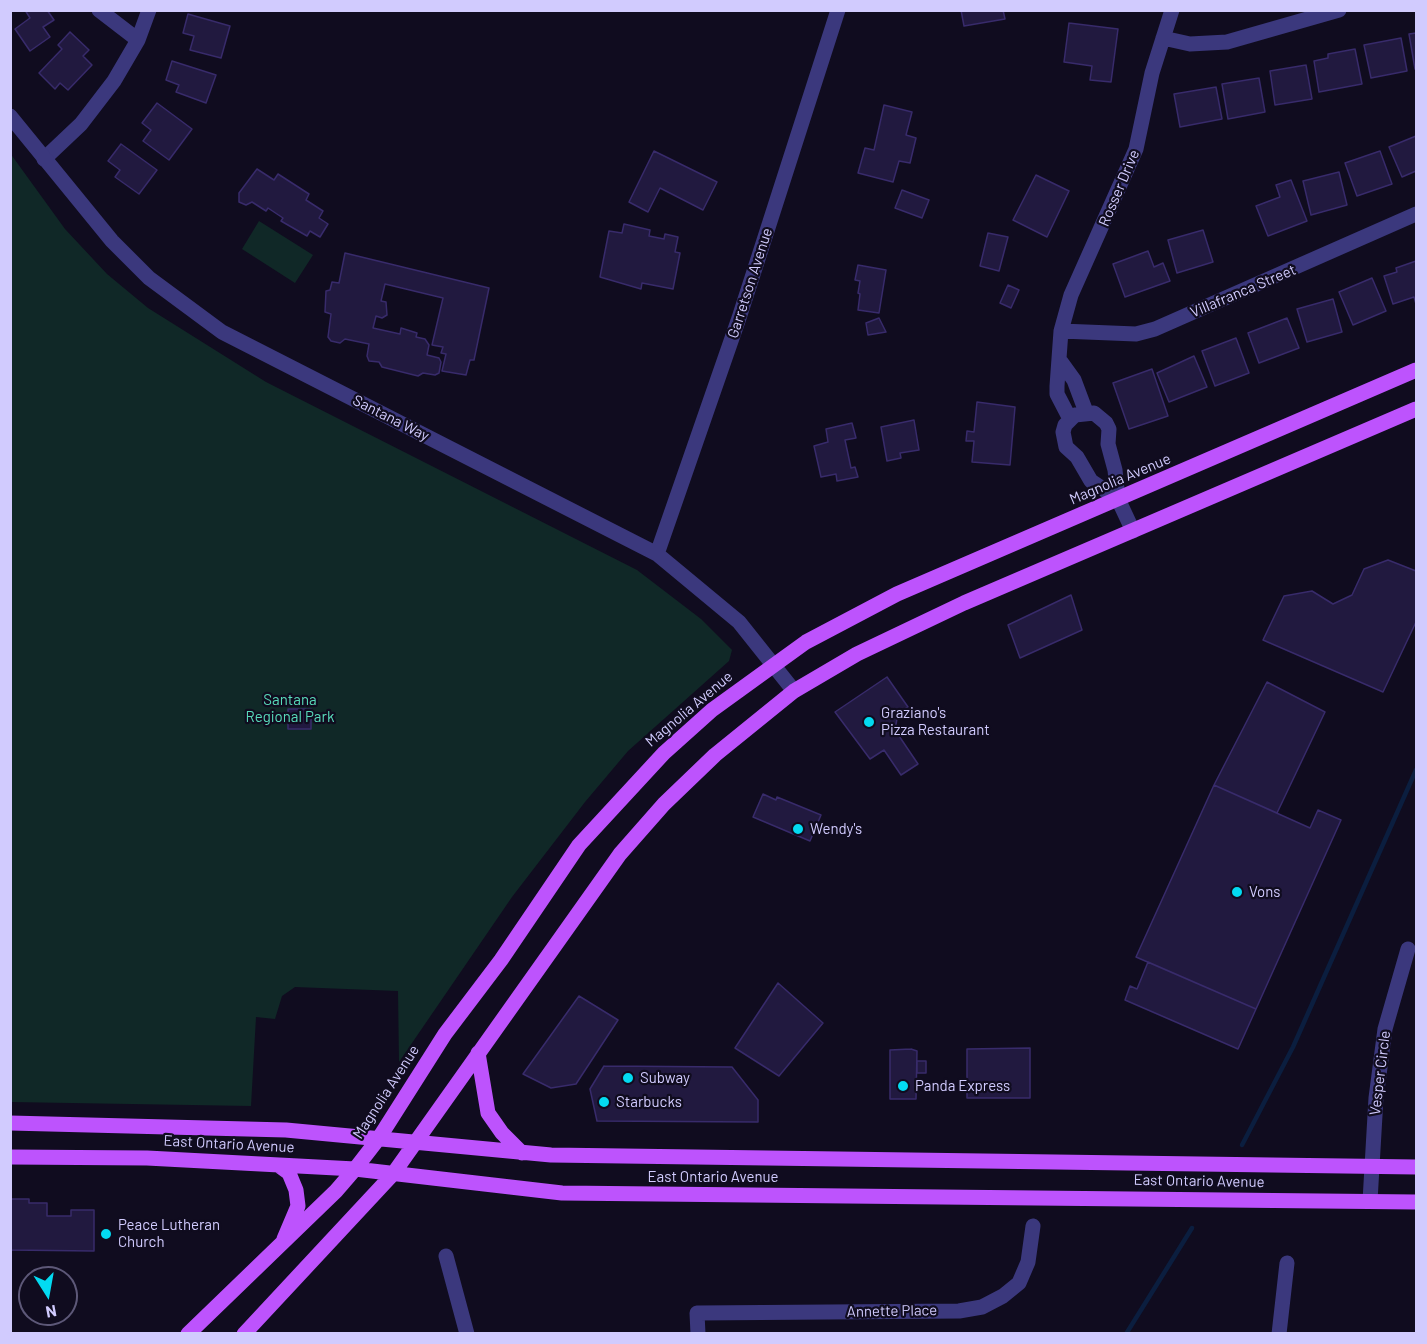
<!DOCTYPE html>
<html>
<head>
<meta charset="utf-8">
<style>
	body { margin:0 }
	#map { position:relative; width:1427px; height:1344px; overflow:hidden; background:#100c1f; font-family:Barlow,sans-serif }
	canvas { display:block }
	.frame { position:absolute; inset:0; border:12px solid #d1cbfe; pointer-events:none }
	.north { position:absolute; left:18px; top:1266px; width:60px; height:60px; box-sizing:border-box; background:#100c1f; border:2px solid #5d5878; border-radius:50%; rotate:169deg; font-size:16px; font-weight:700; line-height:24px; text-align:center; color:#d1cbfe }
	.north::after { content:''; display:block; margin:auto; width:21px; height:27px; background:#03daf1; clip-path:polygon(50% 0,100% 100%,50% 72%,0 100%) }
</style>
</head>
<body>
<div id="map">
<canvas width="1427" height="1344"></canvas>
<div class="frame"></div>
<div class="north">N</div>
</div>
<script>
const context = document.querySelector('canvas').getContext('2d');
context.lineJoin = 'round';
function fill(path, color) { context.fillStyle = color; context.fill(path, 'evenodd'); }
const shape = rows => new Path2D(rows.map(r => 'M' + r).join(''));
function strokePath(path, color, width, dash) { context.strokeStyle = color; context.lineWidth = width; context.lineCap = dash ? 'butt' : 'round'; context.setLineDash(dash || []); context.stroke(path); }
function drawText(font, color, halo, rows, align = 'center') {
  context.font = font + ' Barlow,sans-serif'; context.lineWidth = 4.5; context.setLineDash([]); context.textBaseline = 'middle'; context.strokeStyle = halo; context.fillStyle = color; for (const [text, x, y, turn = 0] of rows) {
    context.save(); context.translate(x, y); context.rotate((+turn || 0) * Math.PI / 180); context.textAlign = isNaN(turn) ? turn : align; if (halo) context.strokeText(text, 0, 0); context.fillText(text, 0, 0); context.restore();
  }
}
fill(shape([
	[10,153,65,229,107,274,148,308,266,382,637,570,701,619,732,650,729,661,628,751,585,802,512,897,399,1062,398,991,295,987,282,996,275,1019,256,1017,251,1106,11,1102],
	[259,221,313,255,295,283,242,249]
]), '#102827');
strokePath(shape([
	[1242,1145,1293,1047,1416,770],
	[1126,1334,1192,1228]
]), '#0b1e3f', 4.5);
const building = shape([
	[25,10,47,10,54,20,43,27,50,37,30,51,15,29,30,18,25,10],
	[961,10,1003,10,1005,19,964,26,961,10],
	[188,14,230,26,221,58,190,50,194,36,183,33,188,14],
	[1069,23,1118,29,1111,82,1090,80,1092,66,1064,62,1069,23],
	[70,32,89,50,83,56,92,65,68,90,60,83,55,89,39,73,62,49,58,45,70,32],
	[1416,33,1416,69,1415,69,1409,34,1416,33],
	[1401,38,1407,71,1371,78,1364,45,1401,38],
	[1355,49,1362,84,1319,92,1314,61,1328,58,1328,54,1355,49],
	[172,61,216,75,206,103,176,92,179,85,166,80,172,61],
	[1306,65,1312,99,1275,105,1270,71,1306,65],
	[1259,78,1265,112,1228,119,1222,84,1259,78],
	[1216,87,1222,119,1180,127,1174,94,1216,87],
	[157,103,192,129,169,160,143,141,151,130,142,123,157,103],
	[884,105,912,112,906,135,916,138,910,163,899,161,893,182,858,173,865,148,874,150,884,105],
	[1416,136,1416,171,1402,177,1389,147,1416,136],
	[121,144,157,170,139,194,115,177,120,170,108,161,121,144],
	[654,151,717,182,703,210,660,188,648,212,629,202,654,151],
	[1380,151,1392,184,1357,196,1345,163,1380,151],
	[257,169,274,180,278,174,309,194,306,200,323,211,319,218,328,224,320,237,310,231,307,236,281,221,283,218,268,208,266,211,252,202,246,205,239,202,239,193,257,169],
	[1339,172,1347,205,1311,215,1303,181,1339,172],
	[1036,175,1069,191,1047,237,1013,220,1036,175],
	[1291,180,1307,221,1268,236,1256,206,1280,197,1276,185,1291,180],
	[902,190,929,200,922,218,895,208,902,190],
	[624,224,650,230,649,236,664,239,665,234,678,237,675,252,680,253,673,289,642,283,641,289,600,277,609,231,622,233,624,224],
	[1203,230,1213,262,1177,273,1168,240,1203,230],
	[988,233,1008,237,999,271,980,266,988,233],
	[1148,251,1154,267,1163,263,1170,281,1125,297,1113,264,1148,251],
	[345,253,489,288,474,360,470,360,466,375,442,371,446,354,441,353,443,347,432,345,443,298,385,284,381,301,386,302,387,315,382,318,376,316,373,328,400,334,401,328,417,333,416,337,425,339,429,345,427,355,439,358,441,362,439,373,435,375,423,373,418,376,382,367,379,362,369,361,367,356,369,344,345,339,340,343,331,341,328,337,331,314,325,312,326,291,330,290,332,282,339,283,345,253],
	[1416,261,1416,304,1414,297,1393,304,1384,276,1397,272,1396,268,1416,261],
	[858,265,886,270,879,313,858,310,860,294,858,293,860,281,855,280,858,265],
	[1372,278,1386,311,1353,325,1339,292,1372,278],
	[1008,285,1019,290,1011,308,1000,303,1008,285],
	[1333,299,1342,332,1307,342,1297,309,1333,299],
	[879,318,886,332,868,335,866,323,879,318],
	[1287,318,1299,348,1259,363,1248,333,1287,318],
	[1236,338,1249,373,1215,386,1202,351,1236,338],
	[1194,356,1207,387,1169,402,1157,373,1194,356],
	[1152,369,1168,416,1129,429,1113,383,1152,369],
	[977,402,1015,407,1010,465,972,462,974,441,966,441,967,431,974,432,977,402],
	[914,420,919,450,900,453,901,458,887,461,881,427,914,420],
	[852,423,856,438,845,440,851,468,855,467,858,477,837,481,836,474,821,477,814,446,828,442,826,429,852,423],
	[1388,560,1416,571,1416,622,1383,692,1263,640,1284,596,1312,591,1333,604,1352,595,1364,569,1388,560],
	[1071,595,1082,630,1020,658,1008,625,1071,595],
	[887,677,908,707,898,713,895,730,918,764,901,775,884,750,870,759,835,712,887,677],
	[1267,682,1325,712,1277,813,1214,785,1267,682],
	[288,709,311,709,311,729,288,729,288,709],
	[1214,785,1310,828,1318,810,1341,820,1256,1009,1136,957,1214,785],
	[763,794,776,800,777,797,821,815,810,841,753,817,763,794],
	[1148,962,1256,1009,1238,1049,1125,1000,1130,986,1137,989,1148,962],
	[778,983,823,1023,779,1076,735,1048,778,983],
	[579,996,618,1020,576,1084,551,1088,523,1074,579,996],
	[1030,1048,1030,1098,967,1098,967,1049,1030,1048],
	[911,1049,917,1051,916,1099,890,1099,890,1050,911,1049],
	[917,1061,926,1061,926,1073,917,1073,917,1061],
	[604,1066,732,1067,758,1100,758,1122,597,1121,590,1089,604,1066],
	[10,1199,29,1199,29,1203,47,1203,47,1216,71,1216,71,1210,94,1210,94,1251,10,1250,10,1199]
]);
fill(building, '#21193f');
strokePath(building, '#382b6b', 1.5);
strokePath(shape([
	[99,10,138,40],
	[1163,38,1190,44,1227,42,1339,10],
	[44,159,81,124,114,81,138,40,149,10],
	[1061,331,1136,334,1155,329,1416,214],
	[1061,362,1074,380,1086,412],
	[1070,419,1057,394,1057,386,1061,331,1071,295,1136,149,1152,73,1172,10],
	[1118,499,1091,481,1077,457,1066,447,1063,432,1065,425,1075,415,1094,413,1106,423,1109,429,1108,444,1115,470,1118,499,1133,531],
	[1370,1201,1376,1098,1385,1029,1408,949],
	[446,1256,467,1334],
	[698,1334,697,1313,959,1311,982,1307,1003,1296,1019,1283,1028,1262,1033,1226],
	[1279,1334,1287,1263]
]), '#3b387d', 15);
strokePath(shape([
	[10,116,112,241,149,278,222,332,657,554,739,622,794,691],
	[657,554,739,318,838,10]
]), '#3b387d', 15);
strokePath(shape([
	[478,1053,488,1113,502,1133,522,1153],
	[10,1123,286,1130,551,1155,1416,1167],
	[10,1157,147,1158,355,1169,562,1193,1416,1202],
	[278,1165,289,1173,296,1190,298,1206,284,1239],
	[188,1334,336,1191,355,1169,379,1138,445,1034,501,960,579,845,664,753,712,710,806,642,897,594,1416,370],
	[244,1334,393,1174,620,854,664,804,715,755,794,691,857,654,964,603,1416,409]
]), '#bd53fd', 15);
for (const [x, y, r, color] of [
	[869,722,6,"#03daf1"],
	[798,829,6,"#03daf1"],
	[1237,892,6,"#03daf1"],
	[628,1078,6,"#03daf1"],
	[903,1086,6,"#03daf1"],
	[604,1102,6,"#03daf1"],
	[106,1234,6,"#03daf1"]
]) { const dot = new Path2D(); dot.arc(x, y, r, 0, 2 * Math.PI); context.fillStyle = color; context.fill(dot); strokePath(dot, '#100c1f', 2); }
drawText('15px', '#d1cbfe', '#100c1f', [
	["Rosser Drive",1119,188,-67],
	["Garretson Avenue",750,283,-72],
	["Villafranca Street",1243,291,-23],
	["Santana Way",391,418,27],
	["Magnolia Avenue",1120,479,-23],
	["Magnolia Avenue",689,709,-40],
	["Vesper Circle",1380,1073,-83],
	["Magnolia Avenue",386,1092,-57],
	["East Ontario Avenue",229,1144,3],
	["East Ontario Avenue",713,1177],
	["East Ontario Avenue",1199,1181,1],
	["Annette Place",892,1311,-1]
]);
drawText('15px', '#59dcbb', '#100c1f', [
	["Santana",290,700],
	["Regional Park",290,717]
]);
drawText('15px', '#d1cbfe', '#100c1f', [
	["Graziano's",881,713],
	["Pizza Restaurant",881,730],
	["Wendy's",810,829],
	["Vons",1249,892],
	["Subway",640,1078],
	["Panda Express",915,1086],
	["Starbucks",616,1102],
	["Peace Lutheran",118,1225],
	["Church",118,1242]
], 'left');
</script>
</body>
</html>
